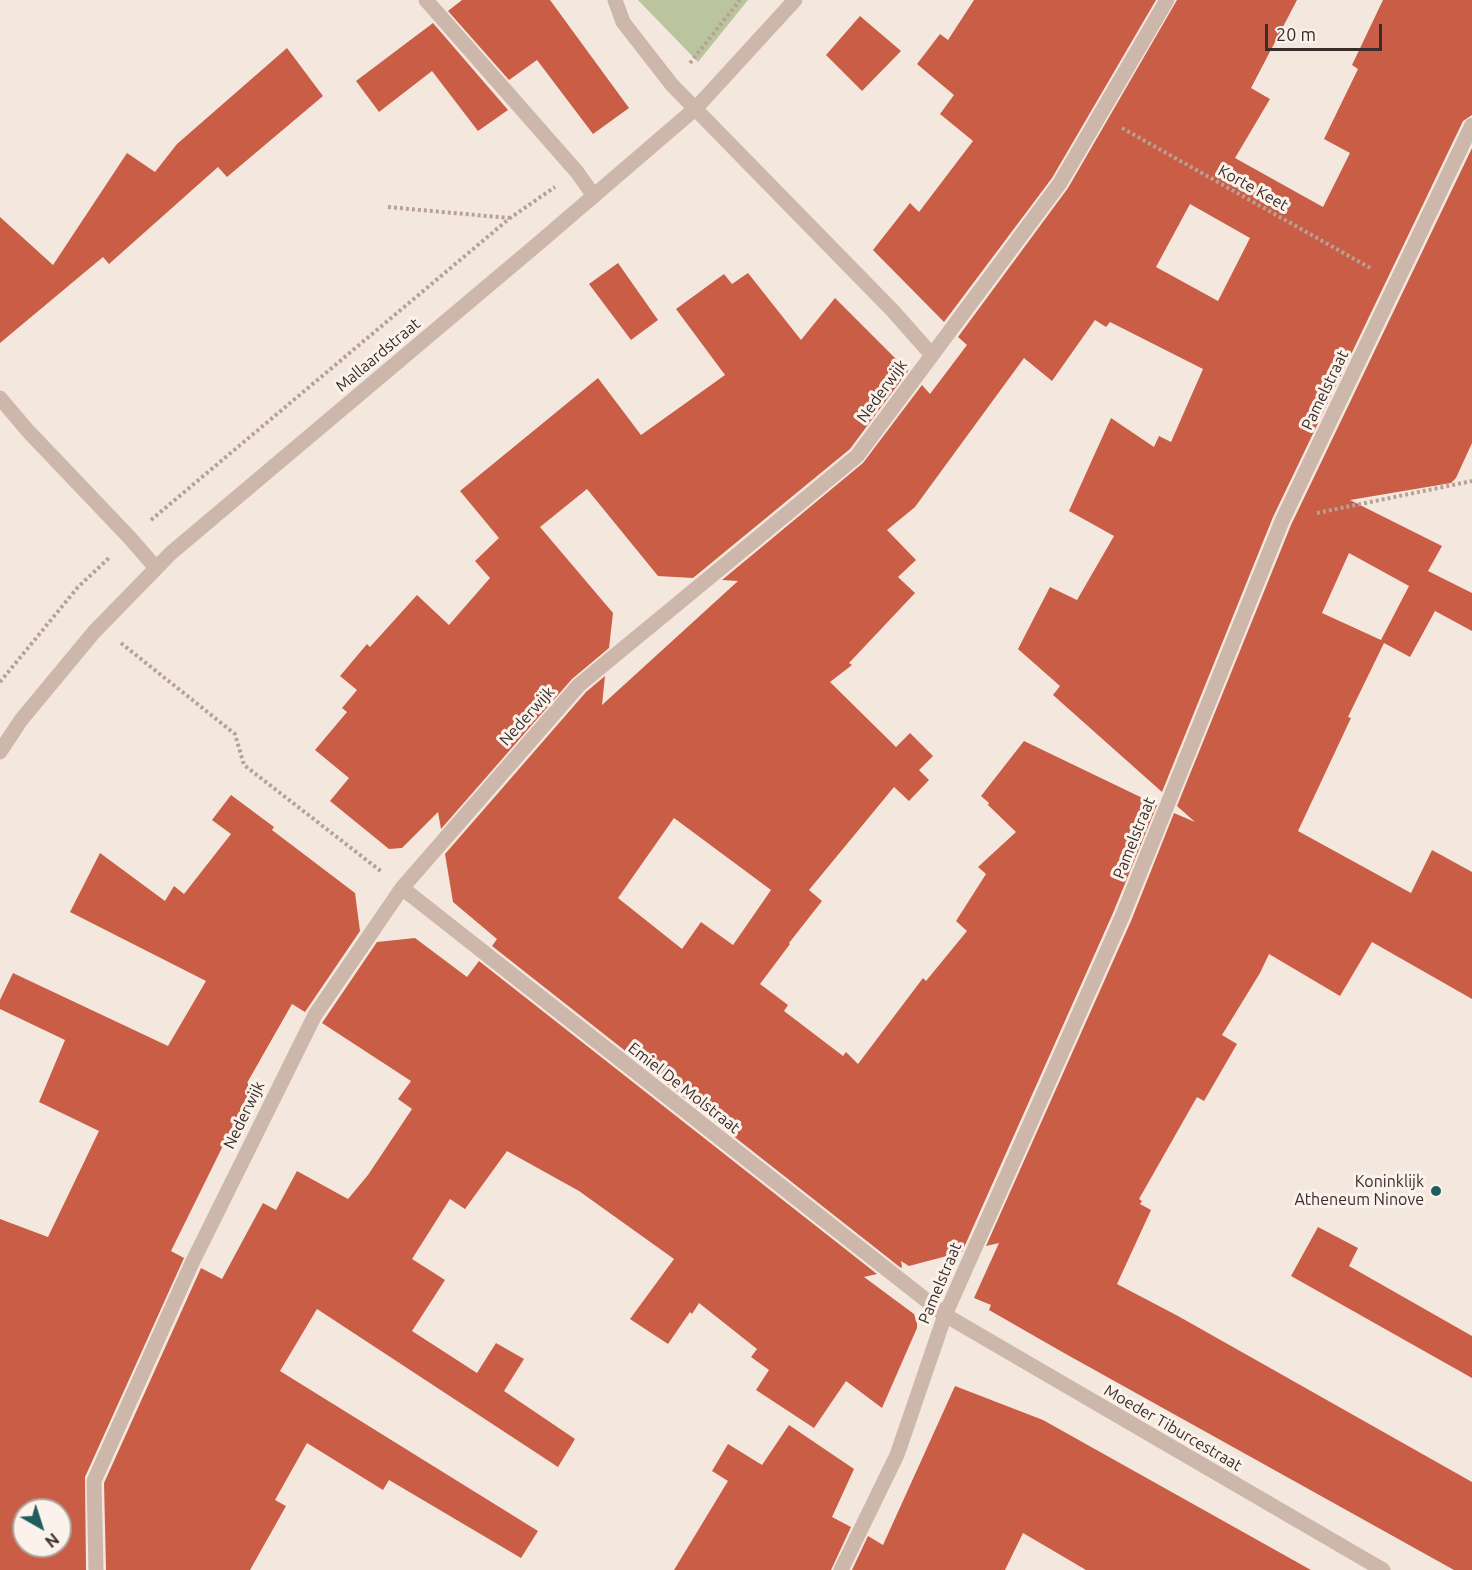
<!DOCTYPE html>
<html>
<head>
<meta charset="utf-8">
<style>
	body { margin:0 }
	#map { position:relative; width:1472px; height:1570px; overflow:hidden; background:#f4e8de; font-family:Ubuntu,sans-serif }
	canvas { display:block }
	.north { position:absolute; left:12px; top:1498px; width:60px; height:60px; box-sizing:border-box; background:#fbf3eb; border:2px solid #aea49d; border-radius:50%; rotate:141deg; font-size:16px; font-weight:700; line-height:24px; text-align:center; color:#3a2d29 }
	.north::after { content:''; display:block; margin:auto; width:21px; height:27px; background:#1d5d5d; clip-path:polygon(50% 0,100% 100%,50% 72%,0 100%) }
	.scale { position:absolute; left:1265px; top:24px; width:117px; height:27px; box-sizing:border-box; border:3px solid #3a2d29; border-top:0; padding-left:8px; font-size:18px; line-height:21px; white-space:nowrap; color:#3a2d29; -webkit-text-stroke:4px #fbf3eb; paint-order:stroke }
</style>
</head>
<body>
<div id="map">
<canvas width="1472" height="1570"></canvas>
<div class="north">N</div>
<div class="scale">20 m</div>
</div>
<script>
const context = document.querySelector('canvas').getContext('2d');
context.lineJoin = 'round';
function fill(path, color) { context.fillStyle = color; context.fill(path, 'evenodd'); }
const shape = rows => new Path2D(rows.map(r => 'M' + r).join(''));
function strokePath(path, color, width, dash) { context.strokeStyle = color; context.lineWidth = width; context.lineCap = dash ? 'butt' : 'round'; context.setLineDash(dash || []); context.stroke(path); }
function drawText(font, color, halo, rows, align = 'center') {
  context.font = font + ' Ubuntu,sans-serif'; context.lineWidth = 6; context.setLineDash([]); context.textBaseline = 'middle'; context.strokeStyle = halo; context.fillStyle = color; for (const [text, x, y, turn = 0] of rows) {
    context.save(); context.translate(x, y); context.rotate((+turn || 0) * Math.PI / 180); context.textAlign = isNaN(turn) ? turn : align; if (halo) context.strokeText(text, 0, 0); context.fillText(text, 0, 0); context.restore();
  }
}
fill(shape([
	[638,0,748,0,698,62]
]), '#bac49d');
fill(shape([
	[462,0,550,0,629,108,593,134,537,60,509,80,448,11],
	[974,0,1156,0,1052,178,944,322,873,250,910,203,919,212,973,141,940,114,954,95,917,64,940,34,948,40],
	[1177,0,1297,0,1251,88,1270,99,1235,158,1323,207,1350,153,1324,139,1358,69,1352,65,1383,0,1472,0,1472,115,1463,121,1273,517,1162,792,1053,695,1060,686,1018,649,1050,587,1077,600,1114,536,1069,511,1111,418,1154,447,1159,436,1171,442,1203,369,1110,322,1106,327,1095,320,1052,381,1024,358,915,507,887,530,916,560,898,577,915,593,849,663,852,665,830,682,896,747,910,733,933,756,919,770,929,780,909,801,894,787,809,890,822,901,789,943,790,944,760,984,788,1005,784,1011,843,1056,846,1052,858,1064,923,978,926,981,967,931,956,921,986,874,978,867,1016,832,988,805,989,803,981,796,1024,741,1157,805,1113,913,962,1252,909,1266,901,1261,902,1267,901,1268,492,946,497,939,453,902,445,854,586,692,605,676,602,705,738,581,722,580,863,463,922,385,930,394,967,345,958,337,1068,188],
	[1190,204,1250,238,1218,301,1156,267],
	[674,818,771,890,733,945,701,922,682,949,618,898],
	[860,16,901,51,862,91,826,55],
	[433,23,508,110,478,131,432,71,379,112,356,81],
	[287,48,323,96,227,177,218,167,109,264,103,257,0,343,0,217,53,265,127,153,155,172,177,144],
	[1472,148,1472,443,1456,478,1451,483,1350,500,1442,546,1428,571,1472,593,1472,631,1435,611,1410,657,1384,643,1348,717,1351,718,1298,831,1411,893,1432,850,1472,872,1472,999,1372,942,1340,996,1269,954,1260,973,1222,1035,1237,1044,1204,1101,1197,1097,1139,1199,1142,1201,1140,1204,1151,1210,1117,1284,1178,1316,1472,1482,1472,1570,1454,1570,1064,1353,989,1310,991,1305,974,1298,999,1243,986,1246,1131,921,1174,813,1195,822,1177,806,1291,525],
	[1349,553,1409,586,1381,640,1322,613],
	[618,263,658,320,631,340,589,284],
	[748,273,801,340,835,298,908,371,850,449,693,578,658,576,587,489,540,527,613,613,609,648,572,679,441,829,438,812,402,848,389,849,330,801,349,778,315,750,347,712,342,708,357,690,340,676,367,644,370,647,417,595,449,625,490,578,475,561,499,538,460,491,598,378,641,435,725,375,676,309,724,274,732,284],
	[231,795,274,827,272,830,355,893,360,931,305,1012,292,1004,247,1083,253,1085,171,1251,184,1258,85,1477,86,1570,0,1570,0,1219,48,1237,99,1131,39,1102,65,1040,0,1009,0,1000,13,973,168,1046,206,981,70,912,100,853,165,901,174,886,184,894,231,834,212,820],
	[24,1510,60,1510,60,1546,24,1546],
	[415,938,467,977,479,961,877,1274,864,1277,914,1314,917,1323,917,1328,882,1408,846,1381,814,1428,756,1390,769,1370,751,1357,757,1349,699,1303,692,1314,690,1312,668,1344,630,1319,674,1259,579,1191,507,1151,465,1209,450,1199,412,1259,445,1280,412,1331,477,1373,496,1343,524,1359,504,1391,575,1439,558,1467,317,1309,280,1371,538,1531,521,1558,389,1480,383,1490,307,1443,275,1500,286,1506,250,1570,106,1570,104,1483,201,1268,222,1279,263,1203,276,1210,297,1171,348,1199,368,1175,412,1109,398,1099,411,1081,322,1023,377,942],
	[1318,1227,1358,1248,1349,1266,1472,1336,1472,1378,1291,1276],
	[955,1386,1043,1420,1311,1570,1086,1570,1023,1533,1005,1570,852,1570,868,1536,883,1545],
	[789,1425,854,1469,832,1517,851,1527,831,1570,674,1570,728,1481,712,1471,728,1444,762,1465]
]), '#ca5d46');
strokePath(shape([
	[690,63,740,0],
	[1122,128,1372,269],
	[388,207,509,218],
	[1317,513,1472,481],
	[151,520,510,218,555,187],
	[121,643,235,734,244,765,382,872],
	[0,682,78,587,110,557]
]), '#b8a194', 4, [3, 3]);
strokePath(shape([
	[426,0,577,172,594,196],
	[615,0,623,22,672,85,893,311,931,354],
	[0,398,28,431,130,538,156,568]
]), '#cdb7aa', 15);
strokePath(shape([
	[0,752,21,720,94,632,171,553,540,242,696,108,795,0],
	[402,888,945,1315,1383,1570],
	[96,1570,94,1481,192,1263,315,1015,402,888,579,685,857,456,1060,183,1167,0],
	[841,1570,897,1455,945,1315,1122,917,1282,521,1472,125]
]), '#cdb7aa', 15);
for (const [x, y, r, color] of [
	[1436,1191,6,"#1d5d5d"]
]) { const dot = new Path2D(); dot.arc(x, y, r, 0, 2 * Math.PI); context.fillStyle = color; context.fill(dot); strokePath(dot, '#fbf3eb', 2); }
drawText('16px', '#3a2d29', '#fbf3eb', [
	["Korte Keet",1253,188,29],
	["Mallaardstraat",378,355,-40],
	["Pamelstraat",1325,390,-64],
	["Nederwijk",882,391,-54],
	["Nederwijk",527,716,-48],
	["Pamelstraat",1134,838,-68],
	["Emiel De Molstraat",684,1088,38],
	["Nederwijk",244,1115,-64],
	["Pamelstraat",940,1283,-67],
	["Moeder Tiburcestraat",1173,1428,30]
]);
drawText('16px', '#3a2d29', '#fbf3eb', [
	["Koninklijk",1424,1182],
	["Atheneum Ninove",1424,1200]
], 'right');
</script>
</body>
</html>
